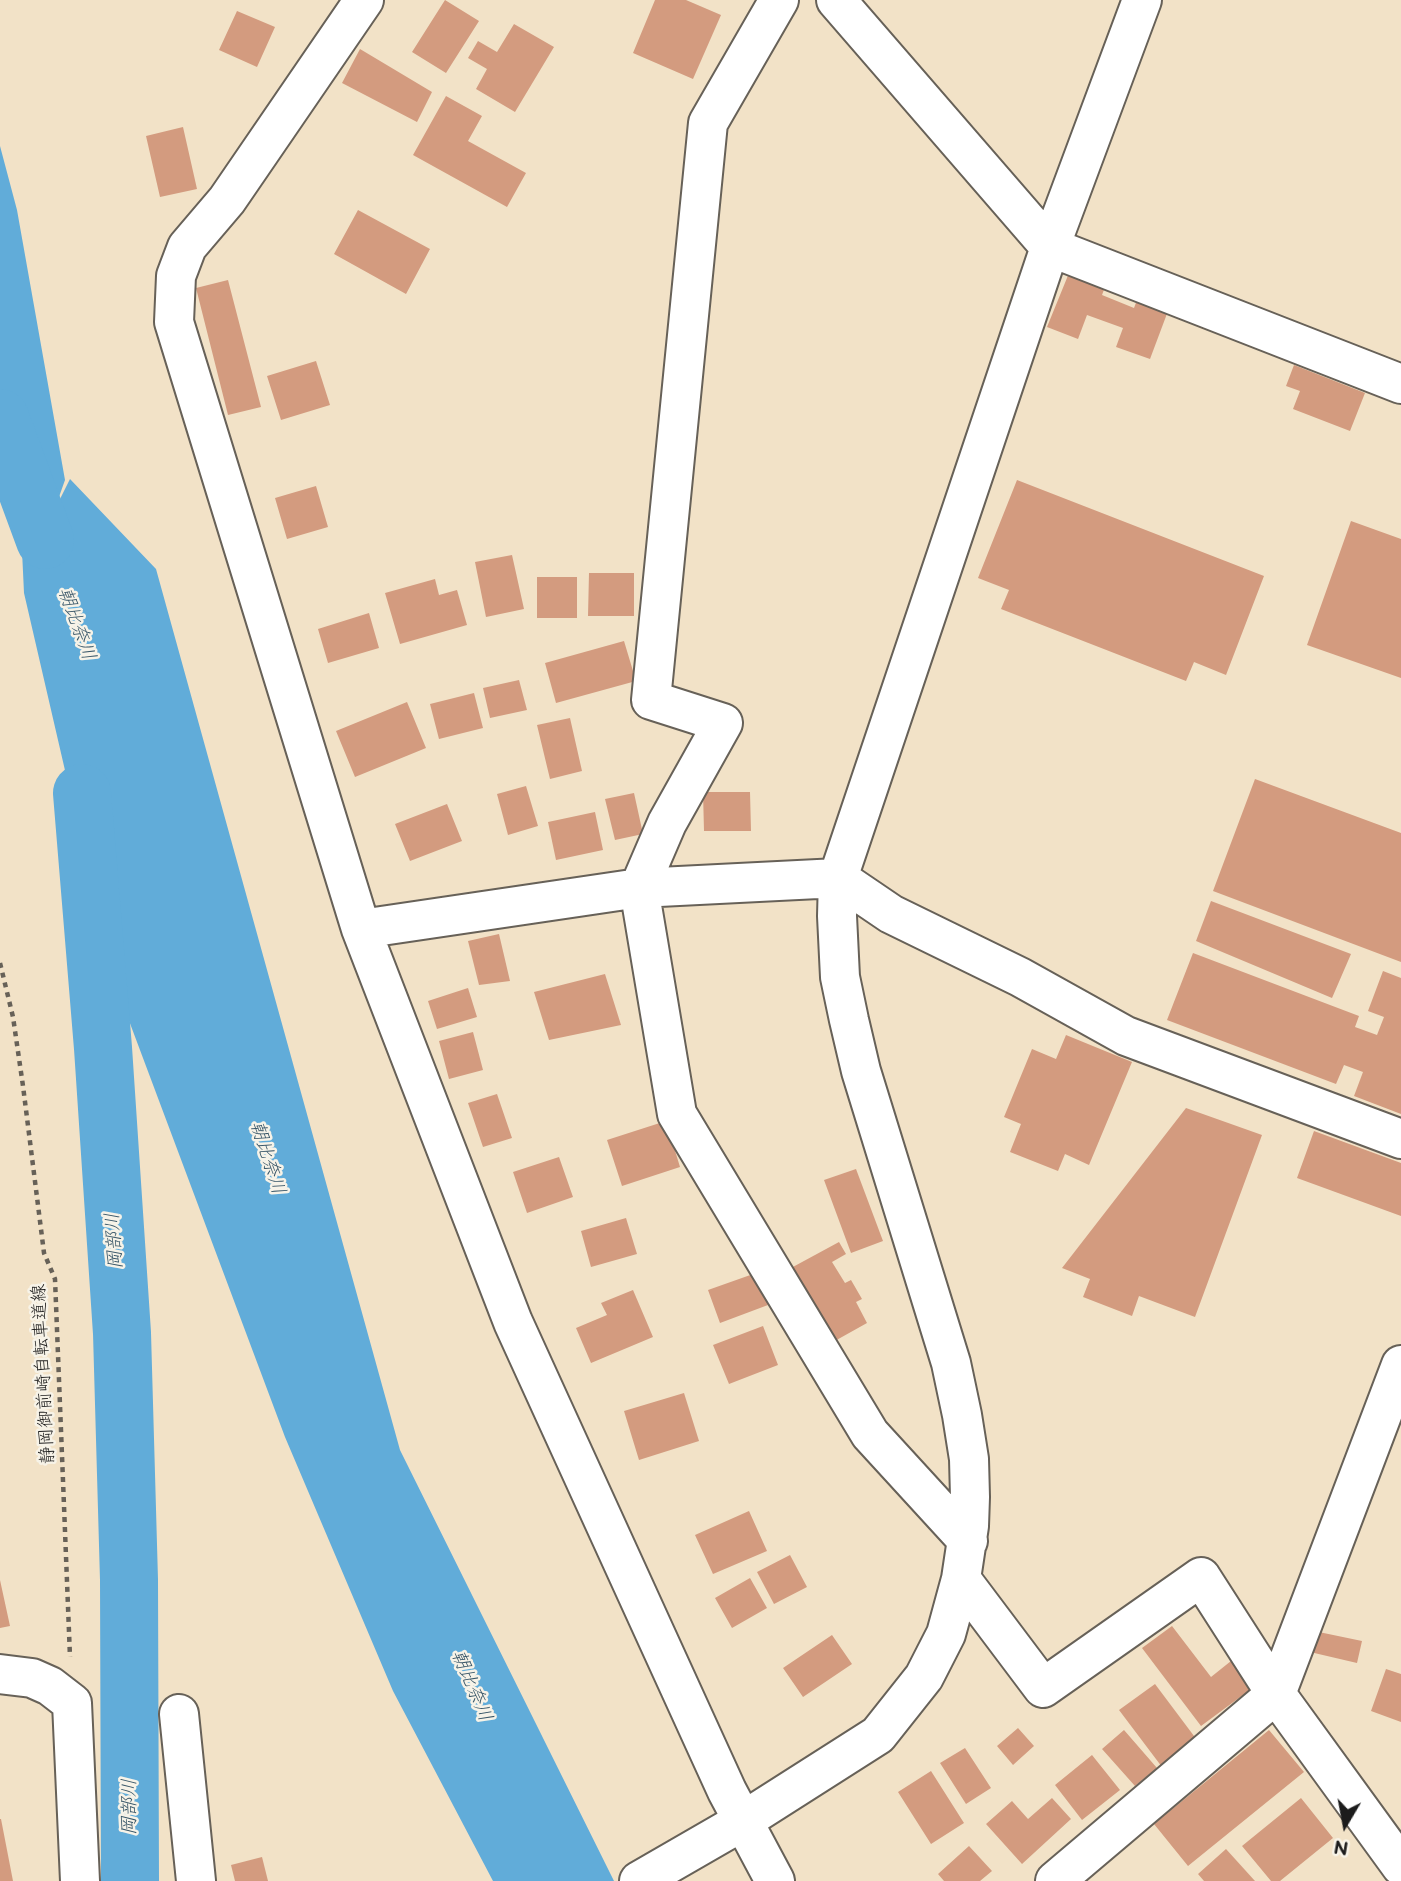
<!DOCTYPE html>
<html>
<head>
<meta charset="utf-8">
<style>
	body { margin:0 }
	#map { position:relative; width:1401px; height:1881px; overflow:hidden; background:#f2e2c7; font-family:"Balsamiq Sans",sans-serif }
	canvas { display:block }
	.north { position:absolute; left:1310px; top:1790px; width:70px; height:70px; -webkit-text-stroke:5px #f7f3e8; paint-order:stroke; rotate:190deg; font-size:19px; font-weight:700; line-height:28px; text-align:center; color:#1c1c1c }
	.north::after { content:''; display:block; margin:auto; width:24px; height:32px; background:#1c1c1c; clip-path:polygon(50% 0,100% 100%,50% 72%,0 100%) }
</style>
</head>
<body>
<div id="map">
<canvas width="1401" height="1881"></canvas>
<div class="north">N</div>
</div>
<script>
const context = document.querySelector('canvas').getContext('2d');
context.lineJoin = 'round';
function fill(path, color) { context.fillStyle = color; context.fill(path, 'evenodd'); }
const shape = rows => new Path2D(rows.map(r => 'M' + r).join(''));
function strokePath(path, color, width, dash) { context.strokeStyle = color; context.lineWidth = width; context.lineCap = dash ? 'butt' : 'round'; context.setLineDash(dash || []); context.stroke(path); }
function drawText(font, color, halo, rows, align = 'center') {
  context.font = font + ' "Balsamiq Sans","Klee One",sans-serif'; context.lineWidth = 5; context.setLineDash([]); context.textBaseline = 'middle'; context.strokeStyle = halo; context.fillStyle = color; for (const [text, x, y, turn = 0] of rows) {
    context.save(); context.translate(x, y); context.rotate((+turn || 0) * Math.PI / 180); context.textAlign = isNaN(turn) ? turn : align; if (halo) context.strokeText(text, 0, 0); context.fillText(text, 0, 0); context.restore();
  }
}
fill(shape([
	[0,146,17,210,65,480,54,511,70,479,156,569,400,1450,614,1881,493,1881,393,1691,285,1437,113,978,24,593,18,466,0,412]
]), '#61acd9');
strokePath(shape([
	[0,418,45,540],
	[82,793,103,1048,122,1333,129,1580,130,1881]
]), '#61acd9', 58);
fill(shape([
	[445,0,479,21,446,73,412,52],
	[655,0,686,0,721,15,693,79,633,53],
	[237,11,275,27,257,67,219,50],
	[514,24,554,47,515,112,476,89,487,69,468,58,478,41,497,52],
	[360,49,432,92,417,122,342,83],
	[446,96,482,116,468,141,526,173,507,207,413,155],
	[183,127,197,189,160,197,146,136],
	[358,210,430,249,406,294,334,254],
	[1069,273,1105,287,1102,295,1134,308,1137,300,1168,311,1150,359,1116,347,1123,328,1087,315,1078,339,1047,327],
	[228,280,261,407,228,415,196,288],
	[316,361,330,405,281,420,267,376],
	[1294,365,1365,393,1350,431,1293,409,1300,391,1286,386],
	[1017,480,1264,576,1226,675,1194,662,1186,681,1001,609,1009,590,978,578],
	[316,486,328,527,287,539,275,498],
	[1351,521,1401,539,1401,678,1307,645],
	[512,555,524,609,486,617,475,562],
	[589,573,634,573,634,616,588,616],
	[537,577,577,577,577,618,537,618],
	[435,579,439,595,457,590,467,625,400,644,385,593],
	[369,613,379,648,328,663,318,629],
	[624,641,636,681,556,703,545,663],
	[519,680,527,710,490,718,483,688],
	[474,693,483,728,439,739,430,704],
	[407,702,426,748,355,777,336,731],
	[570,718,582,771,550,779,537,725],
	[1255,779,1401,833,1401,962,1213,891],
	[526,786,538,826,508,835,497,794],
	[703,792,750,792,751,831,704,831],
	[634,793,643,834,615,840,605,799],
	[447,804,462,841,410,861,395,824],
	[595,812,603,850,556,860,548,822],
	[1211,901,1351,954,1332,998,1196,941],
	[499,934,510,981,479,985,468,941],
	[1193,953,1359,1016,1355,1027,1377,1035,1384,1017,1368,1011,1383,971,1401,978,1401,1114,1354,1096,1363,1072,1344,1065,1336,1084,1167,1020],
	[605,974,621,1025,549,1040,534,992],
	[468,988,477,1017,437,1029,428,1001],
	[473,1032,483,1070,449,1079,439,1041],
	[1066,1035,1132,1062,1089,1165,1065,1154,1058,1171,1010,1152,1021,1124,1004,1117,1032,1049,1056,1059],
	[497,1094,512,1138,483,1147,468,1103],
	[1186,1108,1262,1135,1195,1317,1139,1296,1132,1316,1083,1297,1090,1279,1062,1268],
	[666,1121,680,1167,622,1186,607,1140],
	[1314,1131,1401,1163,1401,1216,1297,1178],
	[559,1157,573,1197,527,1213,513,1172],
	[856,1169,883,1241,851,1253,824,1180],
	[626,1218,637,1254,591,1267,581,1231],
	[839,1242,846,1254,832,1262,845,1283,851,1280,862,1299,856,1302,867,1323,833,1342,791,1268],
	[756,1273,768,1305,720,1323,708,1290],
	[633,1290,653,1337,591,1363,576,1328,607,1315,601,1303],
	[763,1326,778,1365,729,1384,713,1345],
	[684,1393,699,1441,639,1460,624,1411],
	[749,1511,767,1551,713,1574,695,1535],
	[790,1555,807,1587,774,1604,757,1572],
	[750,1578,767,1608,732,1628,715,1598],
	[0,1580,10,1626,0,1628],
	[1172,1626,1211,1677,1231,1661,1251,1689,1201,1726,1142,1648],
	[1314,1631,1362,1641,1357,1663,1310,1652],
	[832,1635,852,1664,803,1697,783,1668],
	[1386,1669,1401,1674,1401,1722,1371,1711],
	[1155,1684,1197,1740,1162,1767,1119,1710],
	[1018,1728,1034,1746,1013,1765,997,1746],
	[1124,1730,1157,1768,1135,1786,1102,1749],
	[1269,1730,1304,1772,1188,1866,1154,1824],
	[965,1748,991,1788,966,1804,940,1763],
	[1092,1755,1120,1790,1082,1820,1055,1785],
	[931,1771,964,1823,931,1844,898,1792],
	[1052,1798,1071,1819,1022,1864,986,1824,1012,1801,1028,1819],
	[1301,1798,1333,1838,1280,1881,1271,1881,1242,1846],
	[0,1819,1,1819,13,1881,0,1881],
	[969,1846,992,1871,980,1881,944,1881,938,1874],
	[1226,1849,1255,1881,1204,1881,1198,1874],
	[262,1857,268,1881,235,1881,231,1865]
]), '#d39b7f');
const minor = shape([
	[364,0,227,200,187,247,176,276,174,322,361,929,513,1322,727,1791,775,1881],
	[779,0,708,123,651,700,723,723,667,823,639,888,677,1114,870,1434,968,1541],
	[836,0,1050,247,1401,384],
	[361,929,639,888,838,878,891,914,1020,977,1126,1036,1401,1139],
	[961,1579,1043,1688,1201,1577,1276,1694,1401,1866],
	[0,1674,32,1678,50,1686,72,1703,80,1881],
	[179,1714,196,1881],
	[639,1881,743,1821,878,1735,924,1677,946,1634,961,1579,969,1526,970,1497,969,1459,962,1415,951,1363,861,1071,849,1020,840,977,837,916,838,878,1050,247,1142,0],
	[1055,1881,1276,1694,1401,1365]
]);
strokePath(minor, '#676158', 42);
strokePath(shape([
	[0,963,13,1017,23,1086,44,1253,55,1279,70,1657]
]), '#676158', 4.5, [5, 5]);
strokePath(minor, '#fff', 38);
drawText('18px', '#1c1c1c', '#f7f3e8', [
	["静岡御前崎自転車道線",44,1374,-93]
]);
drawText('italic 19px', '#385668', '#f7f3e8', [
	["朝比奈川",76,624,70],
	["朝比奈川",267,1158,72],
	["岡部川",115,1241,-94],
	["朝比奈川",471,1686,67],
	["岡部川",130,1807,-90]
]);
</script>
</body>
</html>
